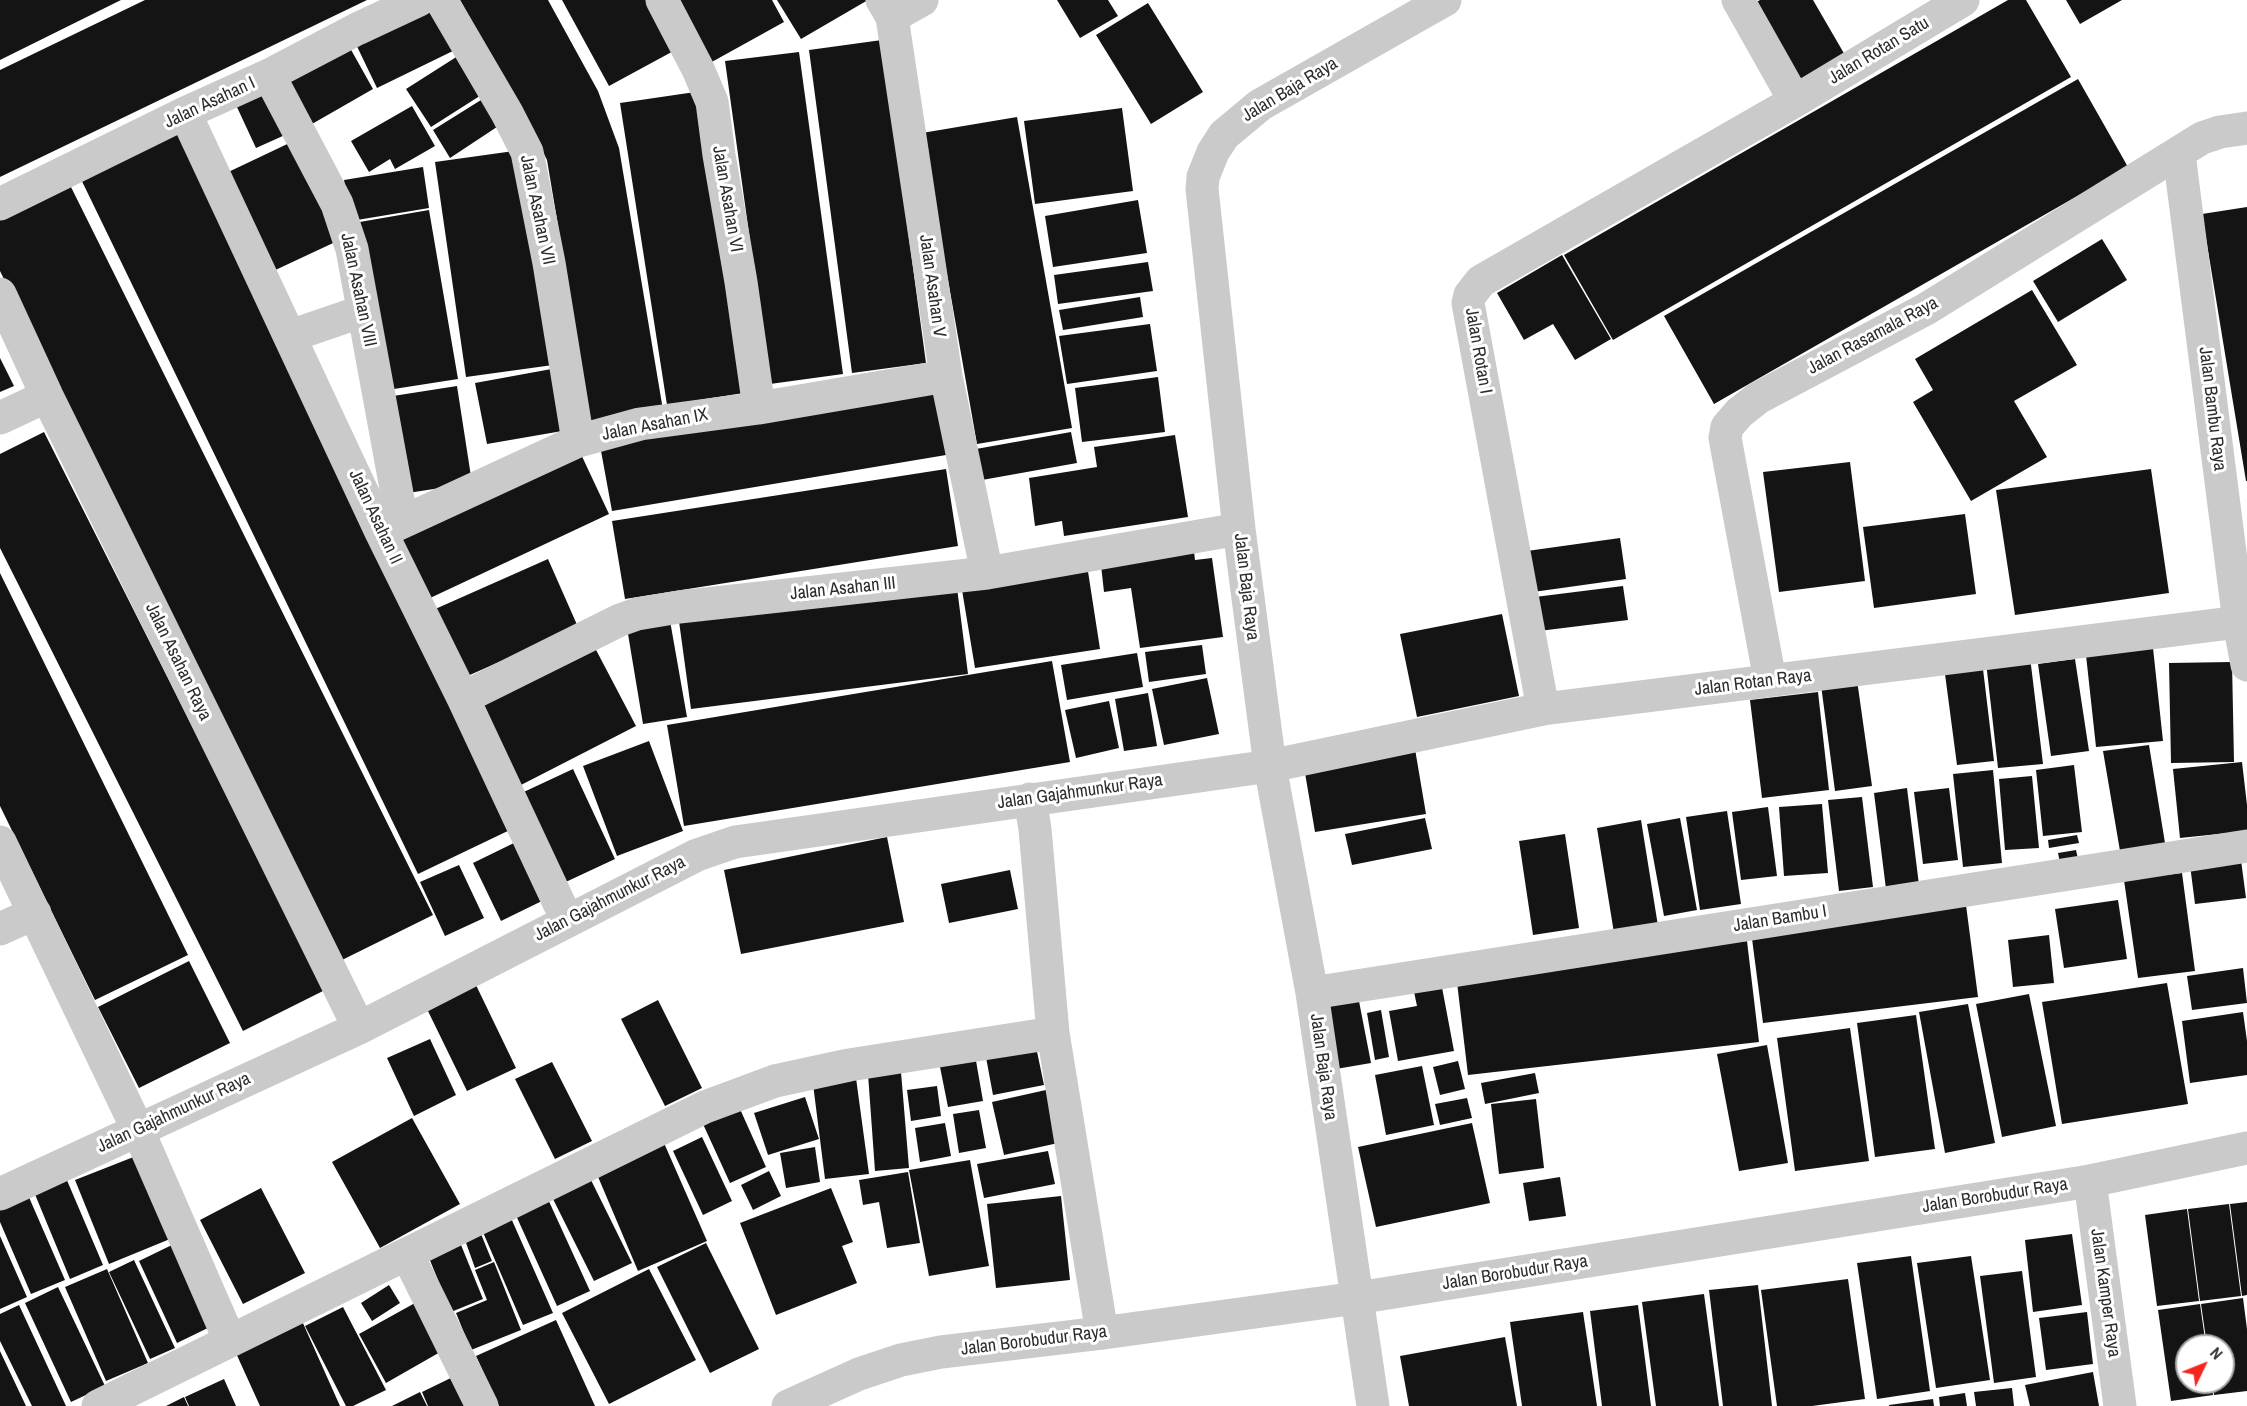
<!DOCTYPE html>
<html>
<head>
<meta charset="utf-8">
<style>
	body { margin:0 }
	#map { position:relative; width:2247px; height:1406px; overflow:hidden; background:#fff; font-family:"Archivo Narrow",sans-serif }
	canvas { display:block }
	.north { position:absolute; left:2175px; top:1334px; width:60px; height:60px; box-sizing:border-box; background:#fff; border:2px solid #ababab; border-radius:50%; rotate:47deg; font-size:16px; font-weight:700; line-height:24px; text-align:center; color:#2d2d2d }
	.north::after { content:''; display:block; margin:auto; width:21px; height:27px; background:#f6251e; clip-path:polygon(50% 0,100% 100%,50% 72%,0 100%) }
</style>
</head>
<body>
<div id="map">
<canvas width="2247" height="1406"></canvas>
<div class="north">N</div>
</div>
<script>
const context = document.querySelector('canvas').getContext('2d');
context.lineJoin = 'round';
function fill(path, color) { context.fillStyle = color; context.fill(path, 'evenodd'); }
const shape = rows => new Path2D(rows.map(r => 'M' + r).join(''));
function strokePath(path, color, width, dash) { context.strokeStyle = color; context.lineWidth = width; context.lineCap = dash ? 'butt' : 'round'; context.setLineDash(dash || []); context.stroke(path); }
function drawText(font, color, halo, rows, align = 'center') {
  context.font = font + ' "Archivo Narrow",sans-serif'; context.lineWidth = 6; context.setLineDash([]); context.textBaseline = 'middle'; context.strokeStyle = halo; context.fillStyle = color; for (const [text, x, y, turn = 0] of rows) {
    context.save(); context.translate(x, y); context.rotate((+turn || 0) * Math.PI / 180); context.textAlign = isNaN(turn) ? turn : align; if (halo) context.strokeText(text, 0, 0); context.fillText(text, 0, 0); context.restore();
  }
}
fill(shape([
	[0,0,121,0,0,60],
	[145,0,367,0,0,177,0,70],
	[426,0,459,48,377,88,352,36],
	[460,0,548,0,598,91,619,148,663,410,591,422,547,160,531,128],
	[562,0,653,0,679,48,609,86],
	[675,0,772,0,784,22,710,63],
	[777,0,868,0,801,39],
	[1057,0,1108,0,1118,16,1080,38],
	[1760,0,1813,0,1849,62,1797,92,1748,7],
	[2008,0,2026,0,2071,77,1613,340,1564,255],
	[2066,0,2122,0,2080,24],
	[1148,3,1203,92,1151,124,1096,35],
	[345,39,373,89,305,128,277,78],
	[882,40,926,363,852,373,809,50],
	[799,52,843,374,770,384,725,61],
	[461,54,486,92,431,127,406,89],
	[2078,79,2128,167,1714,404,1664,316],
	[702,91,750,392,667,405,620,103],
	[264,92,285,135,256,148,236,105],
	[489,95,506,121,450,158,433,130],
	[412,106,435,146,395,169,390,159,369,172,351,141],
	[1122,108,1133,191,1035,204,1024,121],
	[1017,117,1072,428,977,444,922,133],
	[174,125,514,828,418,874,77,171],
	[300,138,346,237,269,273,222,175],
	[521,150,553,365,466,377,435,162],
	[423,167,429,208,351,221,344,180],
	[68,181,433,915,342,960,0,271,0,215],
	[1138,200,1147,253,1053,267,1045,216],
	[2247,207,2247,481,2246,481,2202,214],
	[429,210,458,379,381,391,354,223],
	[2102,239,2127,280,2058,322,2033,281],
	[1562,255,1611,339,1575,360,1553,324,1524,340,1497,293],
	[1148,262,1153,291,1058,304,1054,275],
	[2032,290,2077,365,2014,401,2047,457,1971,501,1913,402,1933,390,1915,359],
	[1140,297,1143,317,1063,330,1059,310],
	[1150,324,1157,371,1067,384,1059,336],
	[0,358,14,386,0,392],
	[557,368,568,430,487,444,475,383],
	[1158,377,1165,432,1082,442,1075,388],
	[939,382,952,454,612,511,599,440],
	[457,386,472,483,408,493,393,396],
	[44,432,325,990,243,1031,0,548,0,454],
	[1071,432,1077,463,982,480,976,449],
	[1175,435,1188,517,1064,536,1062,521,1035,526,1029,478,1097,467,1094,447],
	[579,450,609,514,428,599,397,534],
	[1850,462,1865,581,1779,592,1763,472],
	[946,469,958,546,625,599,612,521],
	[2151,469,2169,593,2015,615,1996,490],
	[1965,514,1976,594,1874,608,1863,527],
	[1620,538,1626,579,1533,592,1527,551],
	[1193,543,1195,560,1212,558,1223,637,1140,648,1131,588,1104,592,1100,556],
	[548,559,578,627,463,678,433,610],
	[1087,565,1100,649,975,668,961,584],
	[0,573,188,955,95,1000,0,806],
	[956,580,968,674,691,709,678,614],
	[1623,586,1628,620,1539,631,1535,597],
	[1502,614,1519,696,1417,717,1400,634],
	[669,615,687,717,643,724,626,622],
	[1202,645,1206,674,1149,682,1145,652],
	[594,646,636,726,519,786,478,706],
	[2153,648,2163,741,2096,747,2086,655],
	[1137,653,1143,687,1067,700,1061,665],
	[2030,657,2043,764,1998,768,1986,662],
	[2075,659,2089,751,2051,756,2038,664],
	[1052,661,1070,762,684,826,667,725],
	[2232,662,2234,762,2171,763,2169,663],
	[1983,669,1994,761,1957,765,1945,674],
	[1207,678,1219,734,1164,745,1152,689],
	[1857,680,1872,786,1835,791,1821,685],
	[1818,692,1829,790,1762,798,1750,700],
	[1148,693,1157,746,1124,751,1115,699],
	[1109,701,1119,748,1076,758,1065,710],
	[649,741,683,831,617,856,583,766],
	[2149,745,2165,843,2120,851,2103,751],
	[1415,749,1426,814,1315,832,1304,767],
	[2242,762,2247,805,2247,831,2180,838,2173,769],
	[2074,765,2082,832,2043,836,2036,770],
	[573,769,615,859,555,887,513,797],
	[1993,770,2002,863,1963,867,1953,774],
	[2032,776,2039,848,2005,850,1999,779],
	[1907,788,1919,885,1886,889,1874,793],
	[1949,788,1958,860,1923,864,1914,792],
	[1862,797,1873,887,1839,891,1828,800],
	[1822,804,1828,873,1784,876,1779,807],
	[1768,807,1777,876,1741,880,1732,812],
	[1727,811,1741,904,1700,910,1686,817],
	[1425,818,1432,849,1352,865,1345,834],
	[1680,818,1697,910,1664,916,1647,824],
	[1641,820,1658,926,1614,933,1597,828],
	[1565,834,1579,928,1533,935,1519,841],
	[2077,835,2079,843,2049,848,2048,840],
	[887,837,904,922,741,954,724,870],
	[518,841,546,899,501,921,473,863],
	[2076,850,2078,859,2060,863,2058,853],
	[2241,860,2246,898,2195,904,2190,865],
	[459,865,484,918,445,936,420,882],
	[1010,870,1018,909,949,923,941,884],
	[2182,873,2195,971,2138,978,2124,880],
	[2118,900,2127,959,2064,968,2055,909],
	[1966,905,1978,997,1763,1023,1751,931],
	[2049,935,2054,983,2013,987,2008,940],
	[1747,941,1759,1042,1468,1075,1456,974],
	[189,961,230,1043,139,1088,98,1007],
	[2243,968,2247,1003,2192,1010,2187,976],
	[1441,982,1454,1051,1398,1061,1389,1011,1417,1006,1413,987],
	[475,983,516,1068,467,1091,426,1007],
	[2167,983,2188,1104,2062,1124,2042,1002],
	[2029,994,2056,1126,2002,1137,1976,1004],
	[1358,996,1371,1063,1330,1070,1317,1003],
	[658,1000,702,1088,665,1106,621,1019],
	[1968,1004,1995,1143,1945,1153,1919,1012],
	[1381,1010,1389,1057,1375,1060,1367,1013],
	[2243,1012,2247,1041,2247,1075,2190,1083,2182,1021],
	[1916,1015,1935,1149,1875,1157,1857,1023],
	[1850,1028,1869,1161,1795,1171,1777,1038],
	[430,1039,456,1095,414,1116,387,1058],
	[1035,1042,1044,1085,993,1095,985,1052],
	[1767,1045,1788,1163,1739,1171,1717,1054],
	[975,1055,983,1101,948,1107,939,1062],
	[1458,1061,1465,1089,1440,1095,1433,1067],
	[552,1062,592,1141,555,1159,515,1079],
	[1422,1066,1434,1125,1386,1135,1375,1075],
	[901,1072,909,1168,875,1171,868,1074],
	[1535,1073,1539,1093,1485,1104,1481,1083],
	[856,1078,869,1174,825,1179,813,1084],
	[937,1086,941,1116,911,1121,907,1090],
	[1046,1090,1058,1143,1004,1155,992,1102],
	[805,1097,819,1139,768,1155,754,1113],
	[1467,1098,1472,1118,1440,1125,1435,1104],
	[1536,1099,1544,1168,1499,1174,1491,1104],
	[740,1109,766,1167,730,1183,703,1124],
	[979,1110,986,1148,959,1153,953,1114],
	[412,1118,460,1204,380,1248,332,1162],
	[945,1123,951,1156,920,1162,915,1128],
	[1472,1123,1490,1203,1376,1227,1358,1147],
	[702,1137,732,1201,703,1215,673,1151],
	[664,1143,707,1241,638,1271,596,1172],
	[815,1147,820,1182,786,1188,780,1153],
	[1048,1151,1055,1184,984,1198,977,1164],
	[136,1156,170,1239,109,1264,75,1180],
	[970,1160,989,1266,929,1276,909,1170],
	[769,1171,781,1196,753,1210,741,1185],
	[908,1172,920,1243,887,1248,879,1202,863,1205,859,1180],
	[1560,1177,1566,1216,1529,1221,1523,1183],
	[66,1178,103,1265,70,1279,34,1192],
	[590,1178,632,1263,594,1281,552,1197],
	[261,1188,305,1273,243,1304,200,1220],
	[831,1188,853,1242,842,1246,857,1283,776,1315,740,1223],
	[28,1195,65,1280,31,1294,0,1222,0,1206],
	[1061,1196,1070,1280,996,1288,987,1204],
	[547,1197,590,1291,557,1306,514,1211],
	[2247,1202,2247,1295,2242,1296,2230,1204],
	[2229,1204,2241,1296,2200,1301,2188,1209],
	[2187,1209,2199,1301,2157,1306,2145,1215],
	[511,1218,553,1313,523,1325,482,1230],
	[481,1234,492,1261,475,1268,465,1240],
	[2072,1234,2082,1305,2033,1312,2025,1240],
	[0,1236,27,1297,0,1309],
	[459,1240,483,1299,451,1312,427,1253],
	[176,1243,214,1325,177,1343,139,1261],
	[706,1243,759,1349,710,1373,657,1267],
	[1911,1256,1930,1391,1877,1399,1857,1263],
	[1971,1256,1990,1380,1936,1388,1917,1263],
	[134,1260,175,1348,150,1359,109,1272],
	[494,1262,521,1330,471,1350,456,1313,487,1300,475,1270],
	[107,1269,148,1363,106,1381,65,1287],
	[649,1269,696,1360,609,1404,562,1313],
	[2022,1271,2036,1377,1994,1383,1980,1276],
	[1848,1279,1865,1399,1812,1406,1777,1406,1761,1290],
	[389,1285,400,1303,372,1321,361,1303],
	[1758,1285,1772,1406,1723,1406,1709,1290],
	[58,1287,105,1386,71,1402,25,1303],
	[1704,1294,1719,1406,1656,1406,1642,1302],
	[2243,1298,2247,1329,2247,1391,2214,1395,2212,1382,2223,1382,2223,1346,2207,1346,2201,1304],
	[415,1303,442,1351,386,1383,359,1334],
	[2200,1304,2206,1346,2187,1346,2187,1382,2211,1382,2213,1395,2171,1401,2158,1310],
	[19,1305,66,1406,32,1406,0,1341,0,1314],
	[1638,1305,1651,1406,1602,1406,1590,1311],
	[343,1307,386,1390,353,1406,346,1406,305,1326],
	[1583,1312,1597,1406,1522,1406,1510,1322],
	[2087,1312,2093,1364,2046,1370,2039,1318],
	[556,1320,595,1406,499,1406,476,1356],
	[302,1321,340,1406,260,1406,235,1351],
	[1505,1337,1517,1406,1409,1406,1400,1356],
	[0,1351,26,1406,0,1406],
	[2093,1372,2099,1406,2030,1406,2025,1385],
	[459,1374,474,1406,428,1406,422,1392],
	[224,1379,236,1406,189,1406,185,1397],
	[2012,1388,2014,1406,1976,1406,1974,1392],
	[420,1392,427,1406,392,1406],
	[1965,1393,1967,1406,1940,1406,1939,1397],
	[184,1397,188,1406,166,1406],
	[1933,1399,1934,1406,1889,1406,1889,1405]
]), '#141414');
strokePath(shape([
	[441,0,507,113,527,152,549,263,578,441],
	[662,0,698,69,712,102,719,155,741,282,759,408],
	[882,0,892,17,946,376,987,573],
	[1738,0,1795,101],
	[892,17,922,0],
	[269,75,337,204,352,249,402,521],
	[185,113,381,532,463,698,567,920],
	[2179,154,2239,622,2247,665],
	[0,204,185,113,269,75,357,29,419,0],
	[0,294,47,396,359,1028],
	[290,336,363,311],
	[0,418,47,396],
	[381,532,578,441,640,424,759,408,946,376],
	[1770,680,1725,438,1727,427,1739,413,1758,398,1926,309,2202,138,2220,132,2247,128],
	[463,698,620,620,637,614,679,607,987,573,1239,529],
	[1543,709,1468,303,1470,295,1481,281,1795,101,1963,0],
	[1030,799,1035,829,1053,1033,1102,1333],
	[0,842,138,1130,230,1341],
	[0,929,35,913],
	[1312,993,2247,846],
	[2090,1181,2120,1406],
	[0,1194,359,1028,697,855,735,842,1270,766,1543,709,2239,622],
	[407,1254,482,1406],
	[98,1406,705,1107,775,1081,849,1065,1053,1033],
	[1373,1406,1312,993,1270,766,1239,529,1202,189,1203,177,1213,152,1224,135,1260,105,1445,0]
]), '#cacaca', 33);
strokePath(shape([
	[788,1406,859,1374,901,1360,941,1352,1102,1333,1357,1298,2090,1181,2247,1148]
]), '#cacaca', 33);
drawText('18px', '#2d2d2d', '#fff', [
	["Jalan Rotan Satu",1879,51,-31],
	["Jalan Baja Raya",1290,90,-31],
	["Jalan Asahan I",210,103,-25],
	["Jalan Asahan VI",727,199,80],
	["Jalan Asahan VII",537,210,78],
	["Jalan Asahan V",932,286,82],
	["Jalan Asahan VIII",358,290,78],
	["Jalan Rasamala Raya",1873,336,-28],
	["Jalan Rotan I",1478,351,80],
	["Jalan Bambu Raya",2212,409,83],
	["Jalan Asahan IX",655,425,-11],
	["Jalan Asahan II",375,517,65],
	["Jalan Baja Raya",1246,587,83],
	["Jalan Asahan III",843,589,-6],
	["Jalan Asahan Raya",178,662,64],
	["Jalan Rotan Raya",1753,683,-7],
	["Jalan Gajahmunkur Raya",1080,792,-8],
	["Jalan Gajahmunkur Raya",610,899,-27],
	["Jalan Bambu I",1780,919,-9],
	["Jalan Baja Raya",1323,1067,82],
	["Jalan Gajahmunkur Raya",174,1113,-25],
	["Jalan Borobudur Raya",1995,1196,-9],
	["Jalan Borobudur Raya",1515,1273,-9],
	["Jalan Kamper Raya",2105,1293,82],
	["Jalan Borobudur Raya",1034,1341,-7]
]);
</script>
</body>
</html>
